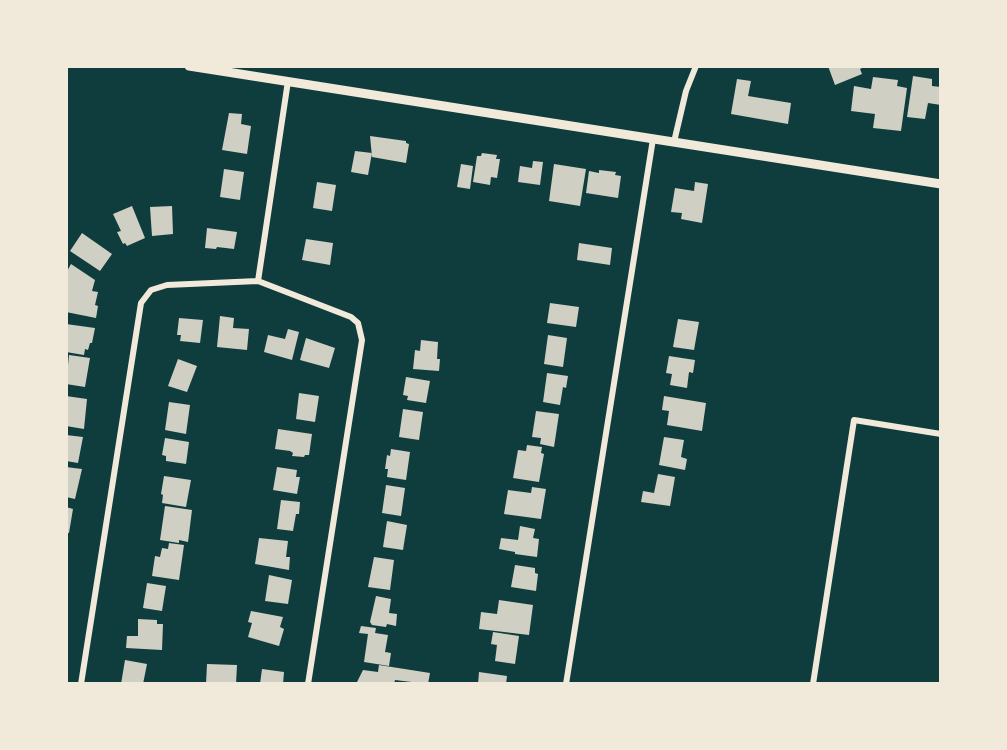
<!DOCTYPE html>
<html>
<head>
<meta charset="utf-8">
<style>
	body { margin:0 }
	#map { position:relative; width:1007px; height:750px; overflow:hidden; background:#0f3d3e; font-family:Montserrat,sans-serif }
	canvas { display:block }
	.frame { position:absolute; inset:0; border:68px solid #f1e9da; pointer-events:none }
</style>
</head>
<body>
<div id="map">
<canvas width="1007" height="750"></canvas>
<div class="frame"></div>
</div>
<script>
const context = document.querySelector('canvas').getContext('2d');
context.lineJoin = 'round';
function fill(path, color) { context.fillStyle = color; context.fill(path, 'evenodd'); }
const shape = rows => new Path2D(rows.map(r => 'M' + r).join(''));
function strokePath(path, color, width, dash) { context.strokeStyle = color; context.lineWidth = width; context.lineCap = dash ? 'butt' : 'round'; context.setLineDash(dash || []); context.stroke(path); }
fill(shape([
	[828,66,866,66,860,69,862,74,835,85],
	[913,76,932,79,932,86,941,87,941,105,928,103,925,119,907,117],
	[873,77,898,80,897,86,907,88,901,131,873,128,875,114,851,111,854,86,871,89],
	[737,79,751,81,748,96,791,103,788,124,731,114],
	[229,113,242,114,241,124,251,126,247,154,222,150],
	[370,136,406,141,406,143,409,144,406,163,372,157],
	[355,151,372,153,368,175,351,172],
	[482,153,497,155,496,159,500,159,497,178,491,177,490,185,473,182,477,156,481,156],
	[533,161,543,162,540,185,518,182,520,166,532,168],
	[461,164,473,166,470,189,457,187],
	[554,164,586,169,580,206,549,201],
	[224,169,244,172,240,200,220,197],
	[599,170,616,172,615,175,621,176,618,198,586,193,589,171,599,173],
	[317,182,336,185,332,211,313,208],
	[695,182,708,184,702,223,681,219,682,213,671,212,675,188,694,191],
	[132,206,145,238,127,246,125,243,123,244,117,232,121,231,113,214],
	[172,206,173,234,152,236,150,207],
	[207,228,237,232,234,249,217,247,216,249,205,248],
	[82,233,112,254,100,271,70,251],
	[306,239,333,243,330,265,302,260],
	[579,243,612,248,610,265,577,260],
	[71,264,95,280,92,291,98,292,95,305,98,306,96,318,66,312,66,273],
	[550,303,579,307,576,327,547,323],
	[220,316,234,318,233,328,249,329,247,350,217,347],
	[179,318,203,320,200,343,180,341,181,335,177,335],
	[678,319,699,322,694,350,673,347],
	[66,324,95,328,92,343,90,343,88,350,85,349,84,355,66,352],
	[288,329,299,332,292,360,264,352,268,335,285,339],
	[548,335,567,338,563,367,544,364],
	[306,338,335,348,329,368,300,360],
	[421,340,438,342,437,359,440,359,439,371,413,369,415,350,420,351],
	[69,355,90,358,85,387,66,384],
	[669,356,695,360,693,373,689,372,687,388,670,385,672,374,666,373],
	[178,359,197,366,187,392,168,386],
	[547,373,568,376,566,388,563,387,560,405,543,402],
	[406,377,430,381,426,403,407,400,408,396,403,395],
	[299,393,319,396,315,422,296,419],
	[66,396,87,399,84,429,66,426],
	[664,396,706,403,702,431,667,425,669,411,662,410],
	[169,402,190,405,186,434,165,430],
	[403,409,423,412,419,440,399,437],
	[536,411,559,414,554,447,540,444,541,438,532,437],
	[278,429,312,434,309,455,305,455,304,457,292,456,293,453,290,451,275,449],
	[66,435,83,437,78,463,66,461],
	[664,437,684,440,681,457,687,459,685,470,659,465],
	[165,438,189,442,186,464,166,461,166,456,162,455],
	[527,445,542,447,541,453,544,454,539,482,513,478,518,450,526,451],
	[391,449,410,452,406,480,387,477,388,469,385,469,387,455,390,456],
	[66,467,82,469,75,499,66,497],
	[277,467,297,470,296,477,300,477,297,494,273,490],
	[658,474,675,477,670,506,641,502,643,491,654,493],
	[164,476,191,480,186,507,162,503,163,495,161,494],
	[386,485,405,488,401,516,382,513],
	[532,487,546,489,541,519,504,514,508,490,531,493],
	[281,500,300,502,299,514,296,514,293,531,277,529],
	[165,506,192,510,188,542,179,540,179,543,160,540],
	[66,507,73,509,69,533,66,533],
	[387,521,407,525,403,550,383,547],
	[520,526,535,529,533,538,539,539,537,557,515,554,515,552,499,549,501,538,518,540],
	[259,538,288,541,286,557,290,557,289,570,255,564],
	[169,543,184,545,179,580,152,576,155,556,160,557,162,548,168,549],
	[374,557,394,560,390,590,368,587],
	[515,565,535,568,535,573,538,574,536,591,511,587],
	[269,575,292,580,288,604,265,601],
	[147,583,166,586,162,611,143,608],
	[376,596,391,599,389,613,397,614,396,626,387,624,386,627,372,625,370,622],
	[499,600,533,605,529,635,479,629,481,612,497,614],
	[251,611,283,617,280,627,284,629,279,646,248,637,252,623,248,622],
	[138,619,157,620,157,624,163,624,162,650,126,648,127,636,138,636],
	[361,626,376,628,375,633,388,635,385,652,391,653,389,666,364,662,368,634,359,633],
	[493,632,519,636,515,664,495,661,497,645,491,644],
	[125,660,147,664,143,684,121,684],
	[207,664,237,665,236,684,206,684],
	[379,665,430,673,428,684,395,680,394,684,356,684,363,670,378,672],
	[262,669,284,672,283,684,260,684],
	[479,672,507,676,506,684,478,684]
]), '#cfcfc3');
strokePath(shape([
	[674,142,686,91,696,66],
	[258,281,288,81],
	[81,684,141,303,151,290,167,285,258,281,351,317,358,323,362,340,308,684],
	[566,684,653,139],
	[813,684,854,420,941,434]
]), '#f1e9da', 6);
strokePath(shape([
	[189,66,941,184]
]), '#f1e9da', 9);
</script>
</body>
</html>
